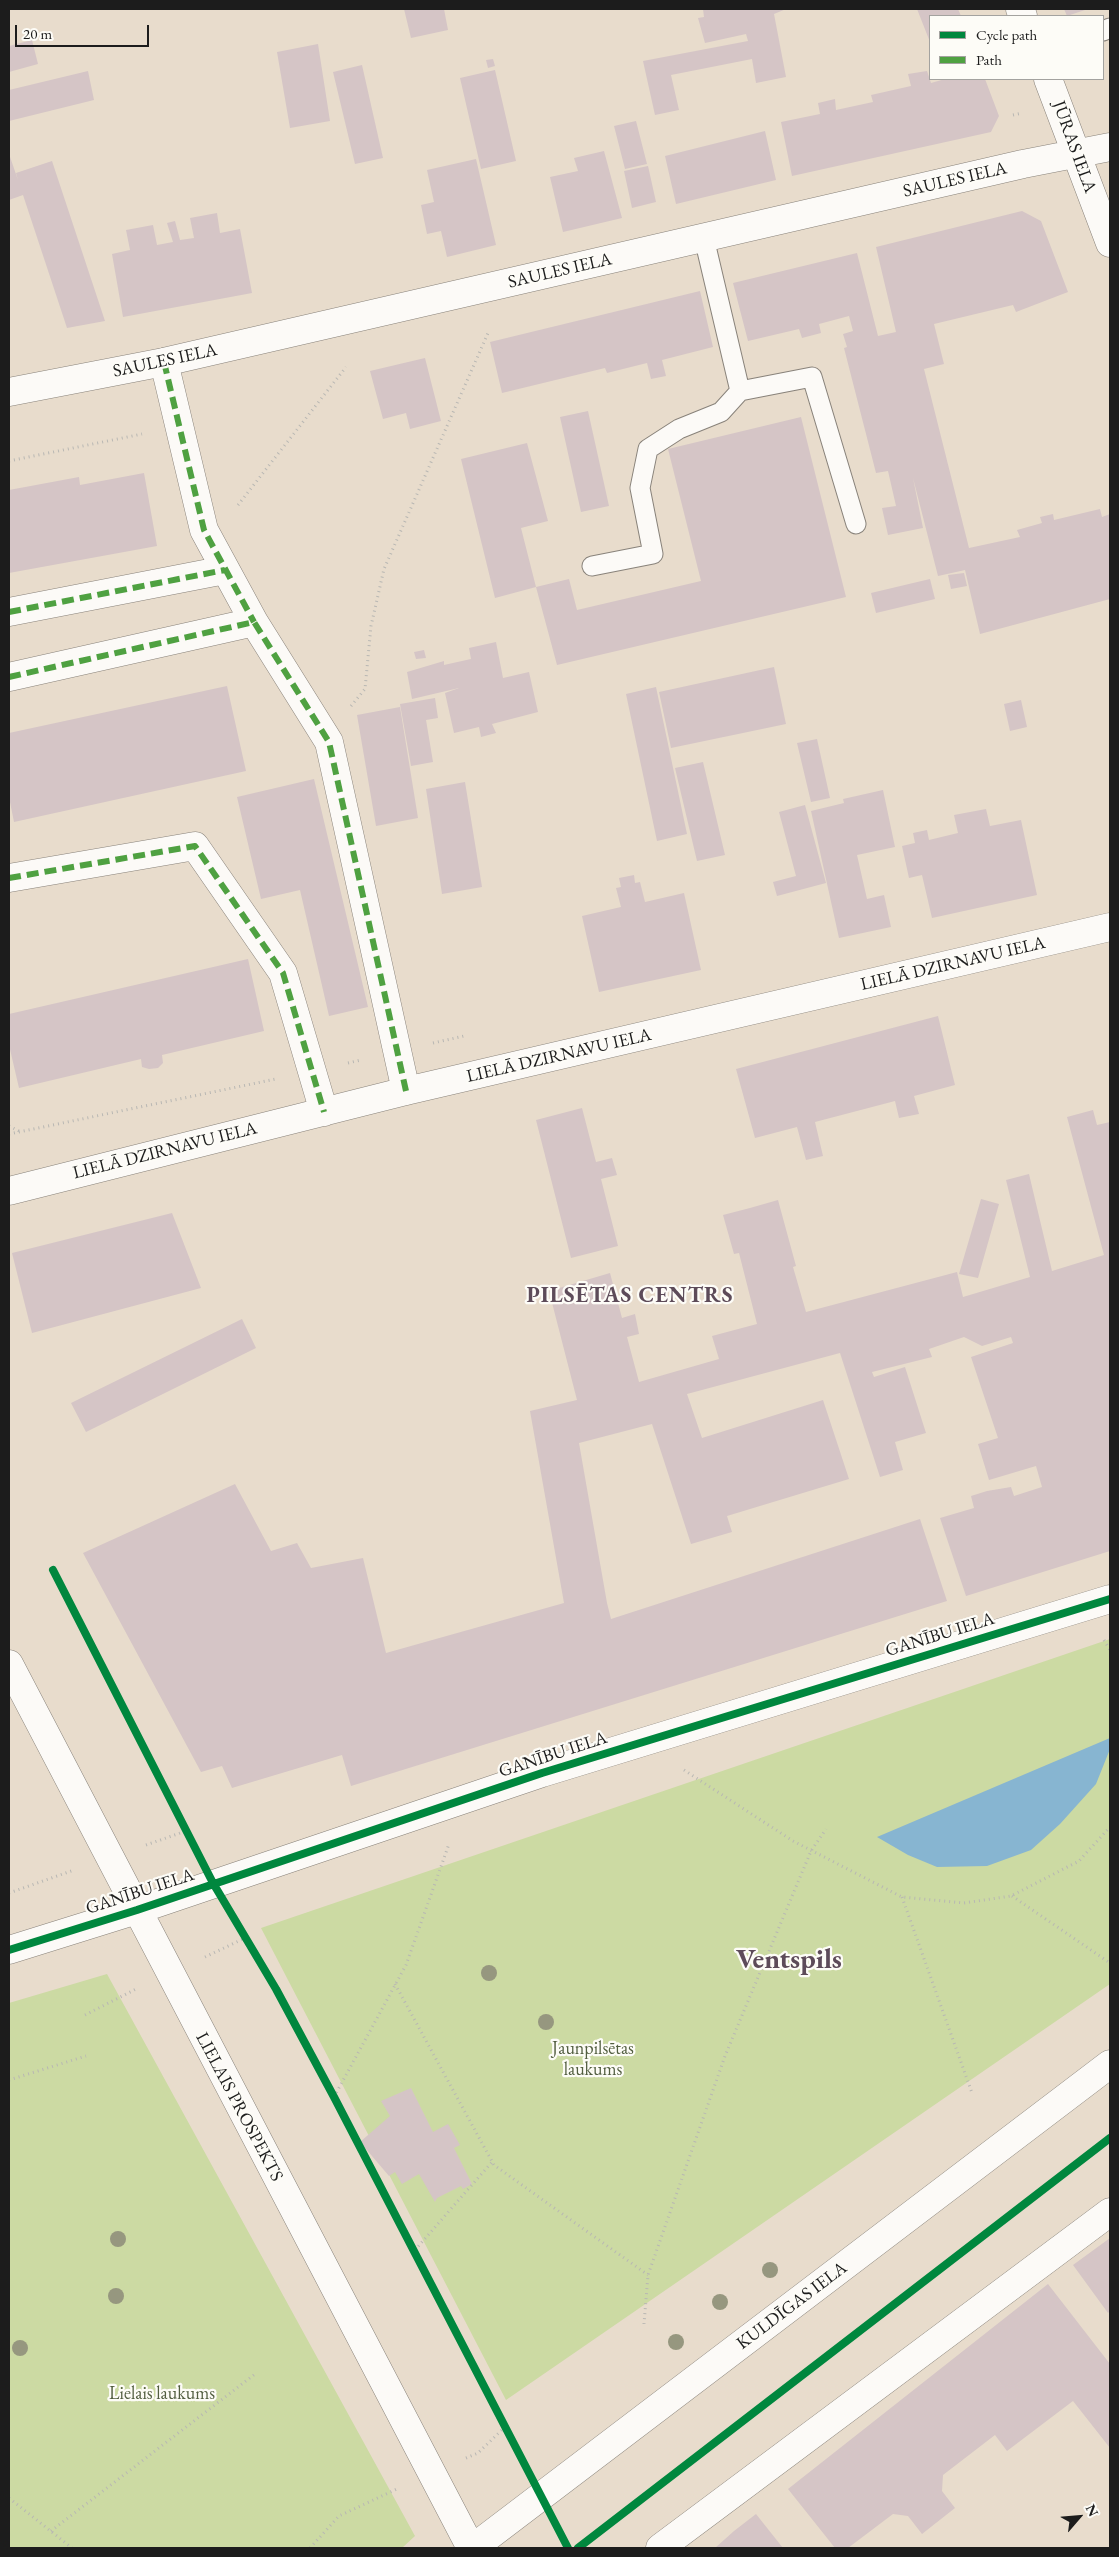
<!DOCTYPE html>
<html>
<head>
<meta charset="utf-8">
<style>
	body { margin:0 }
	#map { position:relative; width:1119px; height:2557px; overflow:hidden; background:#e8dccc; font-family:"EB Garamond",serif }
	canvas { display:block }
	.frame { position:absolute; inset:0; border:10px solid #1c1c1c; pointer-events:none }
	.legend { position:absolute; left:929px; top:15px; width:175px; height:65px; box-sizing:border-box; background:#fdfcf7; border:1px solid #a3a29f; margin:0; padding:6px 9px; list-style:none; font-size:15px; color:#1c1c1c }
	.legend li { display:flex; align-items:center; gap:10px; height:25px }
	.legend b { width:25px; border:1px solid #a3a29f }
	.north { position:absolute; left:1054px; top:2492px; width:50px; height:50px; -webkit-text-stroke:4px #fdfcf7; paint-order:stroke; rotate:63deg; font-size:14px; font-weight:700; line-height:20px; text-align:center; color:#1c1c1c }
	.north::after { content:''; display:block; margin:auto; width:18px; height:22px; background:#1c1c1c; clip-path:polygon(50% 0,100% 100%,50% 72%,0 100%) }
	.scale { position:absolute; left:15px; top:25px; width:134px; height:22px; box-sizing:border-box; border:2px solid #1c1c1c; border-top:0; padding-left:6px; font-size:15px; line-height:18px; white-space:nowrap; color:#1c1c1c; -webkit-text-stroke:4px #fdfcf7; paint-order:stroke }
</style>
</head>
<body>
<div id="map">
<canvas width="1119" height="2557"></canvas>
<div class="frame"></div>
<ul class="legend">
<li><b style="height:6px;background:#00873e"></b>Cycle path</li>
<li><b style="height:6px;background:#4fa141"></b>Path</li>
</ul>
<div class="north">N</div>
<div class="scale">20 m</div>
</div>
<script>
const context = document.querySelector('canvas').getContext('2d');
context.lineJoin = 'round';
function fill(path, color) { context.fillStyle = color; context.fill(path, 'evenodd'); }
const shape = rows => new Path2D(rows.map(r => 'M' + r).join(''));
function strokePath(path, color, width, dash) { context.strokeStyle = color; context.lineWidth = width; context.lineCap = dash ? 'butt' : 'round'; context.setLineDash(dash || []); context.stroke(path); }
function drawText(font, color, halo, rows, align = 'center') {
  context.font = font + ' "EB Garamond",serif'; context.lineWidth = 4.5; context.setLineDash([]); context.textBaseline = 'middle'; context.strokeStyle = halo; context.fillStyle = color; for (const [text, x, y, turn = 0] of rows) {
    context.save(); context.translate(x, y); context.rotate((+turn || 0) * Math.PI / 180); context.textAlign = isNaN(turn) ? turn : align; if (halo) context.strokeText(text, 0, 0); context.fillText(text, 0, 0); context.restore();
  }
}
fill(shape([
	[1110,1639,1110,1984,506,2400,261,1928],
	[107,1974,415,2536,402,2548,9,2548,9,2003]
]), '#ccdaa3');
fill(shape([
	[1110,1738,1110,1749,1096,1784,1060,1824,1031,1850,987,1866,937,1867,908,1855,877,1837]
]), '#87b5d1');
fill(shape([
	[404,9,444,9,448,30,411,38],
	[703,9,786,9,774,14,786,77,756,83,752,59,671,75,679,110,655,115,643,61,748,41,746,34,705,43,698,18,704,17],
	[917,9,958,9,961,16,930,16,930,42],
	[1064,9,1088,9,1067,16],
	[32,40,38,64,9,72,9,46],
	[318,44,330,121,290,128,277,52],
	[493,59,495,66,488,68,486,60],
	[362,65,383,158,355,164,333,72],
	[495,70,516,161,481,169,460,78],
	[88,71,94,100,9,121,9,90],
	[927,71,931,83,945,79,985,79,999,116,991,132,792,176,781,122,820,114,818,103,835,99,836,110,873,102,871,95,911,86,908,74],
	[636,121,647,164,625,169,614,126],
	[765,131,776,180,676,204,665,156],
	[604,151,622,218,563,232,550,177,578,171,574,158],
	[9,154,18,180,16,173,52,161,105,321,67,328,23,195,9,200],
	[476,159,496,245,447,257,441,231,427,234,421,205,434,202,427,170],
	[648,166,656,202,632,208,624,171],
	[1022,211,1041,221,1068,292,1016,312,1013,305,934,324,944,364,924,369,969,548,1020,537,1017,530,1042,523,1040,517,1053,514,1054,520,1100,509,1102,517,1110,514,1110,599,980,634,965,570,938,576,913,478,923,528,888,535,882,508,896,506,888,471,876,473,844,348,847,347,843,334,853,331,849,316,819,324,821,333,802,338,799,329,748,341,733,283,857,253,878,336,896,332,876,247],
	[217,213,220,233,240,229,252,293,123,317,112,254,130,250,126,230,153,225,157,245,173,242,167,223,175,221,180,240,194,238,190,218],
	[700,291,713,347,662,360,666,376,651,379,647,363,607,373,605,368,502,393,490,342],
	[425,358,441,421,410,429,406,413,383,419,370,371],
	[588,411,609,506,581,512,560,417],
	[801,417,846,597,557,665,536,587,569,579,577,610,701,581,668,449],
	[527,443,548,521,521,528,536,587,495,598,461,459],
	[144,473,157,546,9,573,9,490,79,477,80,485],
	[964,573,967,586,951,589,948,575],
	[930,579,935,599,876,613,871,593],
	[496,642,503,678,529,672,538,712,492,724,496,733,481,737,479,727,454,733,445,693,459,688,412,699,407,672,444,661,444,665,471,659,469,648],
	[424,650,426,658,416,659,414,652],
	[774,667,786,724,671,748,659,692],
	[227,686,246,771,14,822,9,797,9,733],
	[656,687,687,834,657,841,626,694],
	[435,698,438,718,426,720,433,762,411,766,400,704],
	[1021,700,1027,727,1010,731,1004,704],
	[400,707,418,818,376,826,357,715],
	[817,739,830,798,811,802,797,743],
	[703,762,725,855,697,861,675,768],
	[314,779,368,1007,329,1016,300,890,261,899,237,797],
	[465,782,482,887,442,894,426,789],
	[883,790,895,847,857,855,867,899,884,895,891,927,839,938,811,811,844,803,843,799],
	[805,805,826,883,777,896,773,882,796,876,779,812],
	[986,809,990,826,1021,820,1037,895,932,918,922,875,909,878,902,846,915,843,913,833,927,830,929,840,958,833,954,815],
	[634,875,635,883,640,882,645,902,684,893,701,970,599,992,582,916,621,907,616,888,621,887,619,878],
	[248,959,264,1031,162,1055,163,1063,158,1068,149,1069,142,1067,141,1059,19,1088,9,1045,9,1014],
	[938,1016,955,1085,914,1096,919,1114,899,1118,895,1101,815,1122,823,1156,806,1160,797,1127,755,1138,736,1069],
	[582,1108,596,1162,612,1158,617,1175,601,1179,618,1246,571,1258,536,1120],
	[1093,1110,1097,1125,1110,1122,1110,1551,966,1596,940,1518,974,1508,971,1496,987,1491,1011,1487,1014,1496,1042,1487,1036,1466,989,1480,978,1444,998,1438,971,1357,1013,1343,1011,1337,982,1346,964,1337,929,1349,932,1357,872,1372,874,1377,905,1367,926,1433,895,1442,903,1470,880,1477,840,1353,687,1394,702,1438,823,1400,849,1479,727,1516,732,1532,691,1544,652,1424,579,1443,607,1603,611,1619,920,1519,947,1601,351,1786,342,1755,232,1788,222,1766,201,1772,83,1553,235,1484,271,1551,297,1543,311,1568,363,1558,386,1653,564,1603,530,1411,577,1400,549,1291,610,1273,622,1318,635,1314,639,1334,627,1337,639,1382,719,1359,712,1336,757,1324,739,1253,734,1254,723,1215,750,1208,778,1200,796,1266,793,1267,806,1312,957,1272,963,1297,1030,1277,1006,1180,1029,1174,1052,1271,1104,1255,1067,1117],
	[981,1199,999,1204,978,1278,959,1274],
	[172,1213,201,1288,32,1333,12,1253],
	[242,1319,256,1348,86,1432,71,1403],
	[411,2088,433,2132,448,2124,460,2145,454,2148,472,2184,463,2189,461,2186,437,2198,435,2202,419,2174,402,2184,395,2172,389,2176,360,2142,390,2116,381,2101],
	[1110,2238,1110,2311,1108,2313,1073,2265],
	[1048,2284,1110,2364,1110,2448,1073,2401,1007,2451,995,2435,943,2475,942,2491,955,2508,922,2534,908,2516,893,2514,848,2548,835,2548,788,2489],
	[756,2514,783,2548,715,2548,734,2531]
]), '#d5c5c6');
const lane = shape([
	[1103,31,1110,28],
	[704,238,740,391,812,377,856,524],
	[592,566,653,554,640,488,648,449,679,429,721,412,740,391]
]);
const street = shape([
	[164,362,204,530,254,622],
	[9,612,225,570],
	[9,677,254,622,329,742,406,1091],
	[9,878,195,846,283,973,324,1112],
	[9,1191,406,1091,1110,927],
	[660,2548,1110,2212]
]);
const secondary = shape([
	[1020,9,1023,16],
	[1048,79,1110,243],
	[9,392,164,362,1023,164,1110,147],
	[9,1664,471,2548],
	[9,1950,137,1910,542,1773,1110,1599],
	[473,2548,1110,2064]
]);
strokePath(lane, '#88827a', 21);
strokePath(street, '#88827a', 29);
strokePath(secondary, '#88827a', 29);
strokePath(shape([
	[1013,115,1022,113],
	[9,461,142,434],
	[238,505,346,367],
	[351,706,365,689,371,626,384,569,488,333],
	[433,1043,464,1036],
	[348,1063,361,1060],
	[9,1126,19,1131],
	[9,1134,276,1079],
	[1104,1640,1110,1650],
	[684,1770,793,1841,902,1897,964,1903,1011,1896,1079,1861,1110,1827],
	[146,1845,186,1831],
	[9,1893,74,1870],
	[1012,1896,1110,1963],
	[902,1897,972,2093],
	[205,1957,245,1938],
	[395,1984,494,2165,648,2275],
	[85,2015,136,1989],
	[9,2080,86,2056],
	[334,2097,406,1965,449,1844],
	[415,2250,492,2162],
	[644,2324,648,2275,725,2056,811,1851,826,1829],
	[466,2458,478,2453,506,2426],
	[9,2498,72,2548],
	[51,2531,255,2374],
	[310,2548,339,2516,399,2488]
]), '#b8b7b3', 3, [1, 4]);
strokePath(lane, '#fcfaf7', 19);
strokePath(street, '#fcfaf7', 28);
strokePath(secondary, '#fcfaf7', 28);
strokePath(shape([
	[164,362,204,530,254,622],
	[9,612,225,570],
	[9,677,254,622,329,742,406,1091],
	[9,878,195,846,283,973,324,1112]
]), '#4fa141', 6, [12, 6]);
strokePath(shape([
	[53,1570,213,1883,276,1989,334,2097,568,2548],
	[9,1950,137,1910,542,1773,1110,1599],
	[578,2548,1110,2138]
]), '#00873e', 8);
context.fillStyle = '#96977f';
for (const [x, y] of [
	[489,1973],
	[546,2022],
	[118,2239],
	[770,2270],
	[116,2296],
	[720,2302],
	[676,2342],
	[20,2348]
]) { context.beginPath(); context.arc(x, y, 8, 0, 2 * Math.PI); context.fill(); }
drawText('18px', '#1c1c1c', '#fdfcf7', [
	["JŪRAS IELA",1074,147,70],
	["SAULES IELA",955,180,-13],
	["SAULES IELA",560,271,-13],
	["SAULES IELA",165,361,-12],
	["LIELĀ DZIRNAVU IELA",953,964,-13],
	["LIELĀ DZIRNAVU IELA",559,1056,-13],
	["LIELĀ DZIRNAVU IELA",165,1151,-14],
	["GANĪBU IELA",940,1635,-17],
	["GANĪBU IELA",553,1755,-18],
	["GANĪBU IELA",140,1892,-18],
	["LIELAIS PROSPEKTS",239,2107,62],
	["KULDĪGAS IELA",792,2306,-37]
]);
drawText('18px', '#525e40', '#fdfcf7', [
	["Jaunpilsētas",593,2049],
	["laukums",593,2070],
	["Lielais laukums",162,2394]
]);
context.letterSpacing = '1px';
drawText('bold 22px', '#5d4b59', '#fdfcf7', [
	["PILSĒTAS CENTRS",630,1296]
]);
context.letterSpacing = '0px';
drawText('bold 28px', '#5d4b59', '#fdfcf7', [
	["Ventspils",789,1960]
]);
</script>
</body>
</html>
